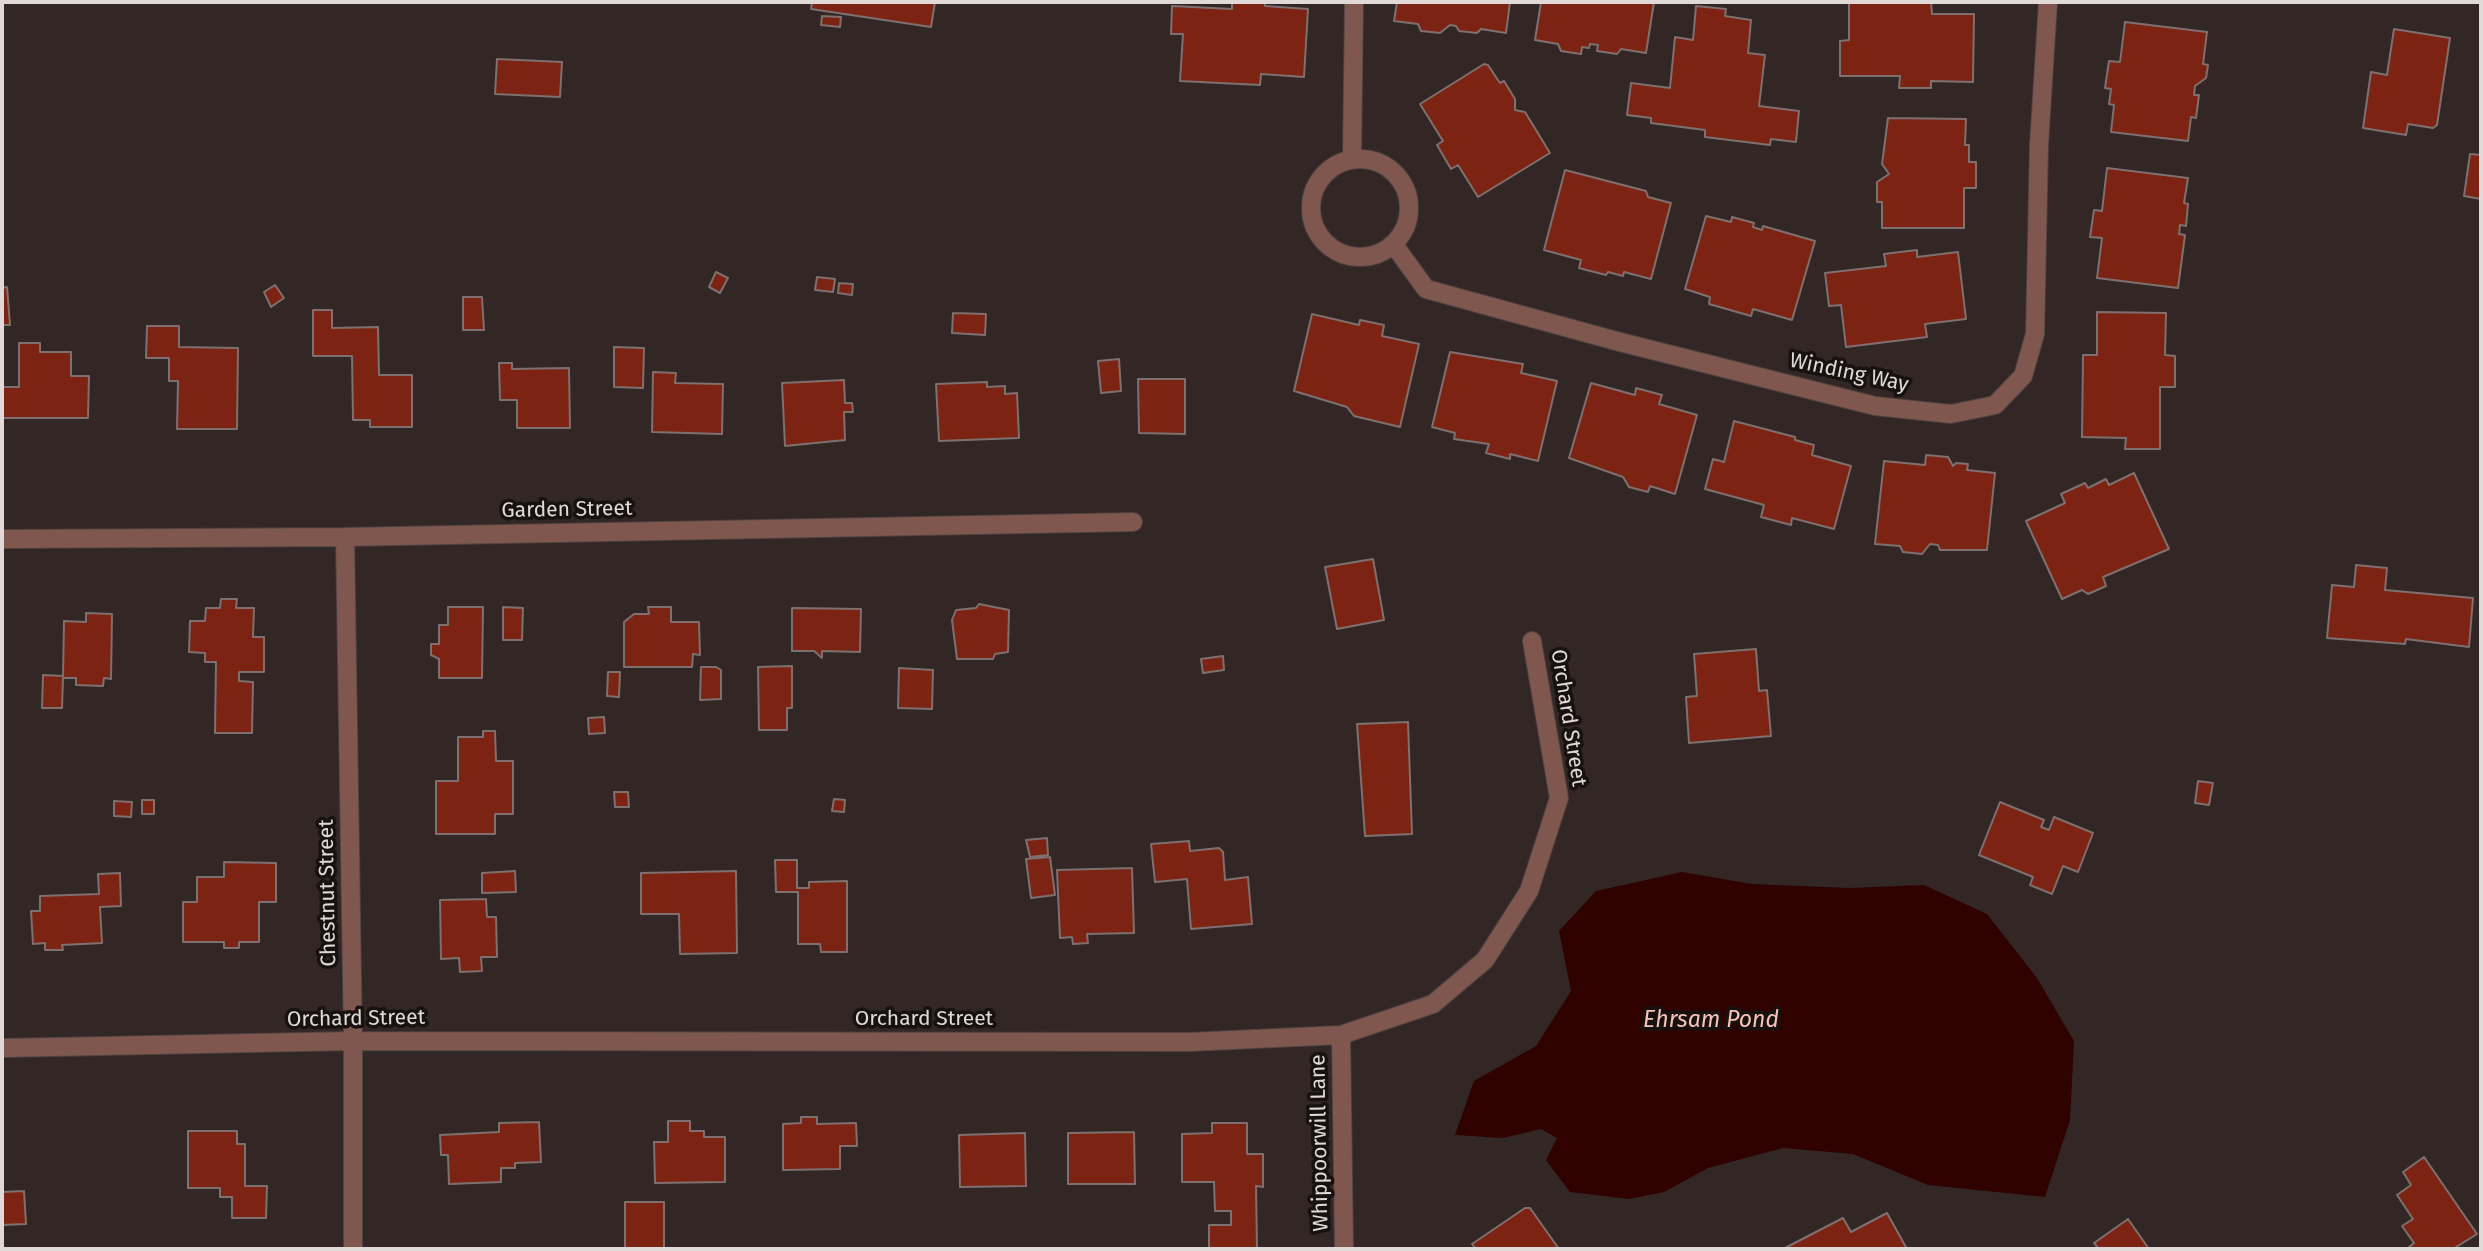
<!DOCTYPE html>
<html>
<head>
<meta charset="utf-8">
<style>
	body { margin:0 }
	#map { position:relative; width:2483px; height:1251px; overflow:hidden; background:#322725; font-family:"Fira Sans",sans-serif }
	canvas { display:block }
	.frame { position:absolute; inset:0; border:4px solid #e1d9d7; pointer-events:none }
</style>
</head>
<body>
<div id="map">
<canvas width="2483" height="1251"></canvas>
<div class="frame"></div>
</div>
<script>
const context = document.querySelector('canvas').getContext('2d');
context.lineJoin = 'round';
function fill(path, color) { context.fillStyle = color; context.fill(path, 'evenodd'); }
const shape = rows => new Path2D(rows.map(r => 'M' + r).join(''));
function strokePath(path, color, width, dash) { context.strokeStyle = color; context.lineWidth = width; context.lineCap = dash ? 'butt' : 'round'; context.setLineDash(dash || []); context.stroke(path); }
function drawText(font, color, halo, rows, align = 'center') {
  context.font = font + ' "Fira Sans",sans-serif'; context.lineWidth = 7; context.setLineDash([]); context.textBaseline = 'middle'; context.strokeStyle = halo; context.fillStyle = color; for (const [text, x, y, turn = 0] of rows) {
    context.save(); context.translate(x, y); context.rotate((+turn || 0) * Math.PI / 180); context.textAlign = isNaN(turn) ? turn : align; if (halo) context.strokeText(text, 0, 0); context.fillText(text, 0, 0); context.restore();
  }
}
fill(shape([
	[1682,872,1752,884,1849,888,1924,885,1987,914,2037,978,2074,1041,2070,1120,2045,1197,1928,1185,1853,1154,1783,1148,1708,1168,1664,1192,1629,1199,1570,1192,1546,1160,1557,1138,1541,1129,1503,1138,1455,1135,1474,1081,1536,1046,1571,991,1559,931,1596,891]
]), '#2f0200');
const building = shape([
	[812,2,935,2,931,27,811,9,812,2],
	[1232,2,1265,2,1265,6,1308,9,1304,77,1261,74,1260,85,1180,81,1183,34,1171,34,1172,6,1232,9,1232,2],
	[1397,2,1510,2,1506,33,1481,29,1477,33,1459,31,1456,26,1450,25,1440,33,1421,31,1418,24,1394,21,1397,2],
	[1541,2,1654,2,1646,53,1621,49,1617,54,1597,51,1598,45,1590,44,1589,48,1582,47,1581,54,1561,51,1558,44,1535,40,1541,2],
	[1849,2,1931,2,1932,14,1974,14,1973,82,1931,81,1931,88,1899,88,1900,76,1840,76,1840,41,1849,40,1849,2],
	[1696,6,1726,9,1725,16,1751,20,1748,53,1765,55,1759,106,1799,111,1796,142,1771,139,1770,145,1705,137,1705,130,1651,123,1651,118,1627,115,1631,83,1670,88,1675,37,1693,40,1696,6],
	[822,16,841,17,840,27,821,25,822,16],
	[2125,22,2207,32,2203,64,2208,65,2206,78,2195,86,2194,95,2199,95,2196,118,2191,117,2188,141,2111,132,2114,105,2109,104,2111,89,2105,88,2109,61,2120,62,2125,22],
	[2394,29,2450,38,2437,125,2433,128,2408,124,2406,135,2363,128,2371,72,2387,75,2394,29],
	[497,59,562,62,560,97,495,94,497,59],
	[1484,64,1488,65,1500,83,1504,81,1515,99,1515,110,1525,112,1550,153,1478,197,1458,165,1451,169,1437,145,1443,141,1420,104,1484,64],
	[1888,118,1966,119,1965,145,1969,145,1969,162,1976,162,1976,188,1964,188,1964,228,1882,228,1882,202,1877,202,1877,182,1889,174,1882,164,1888,118],
	[2470,154,2481,155,2481,199,2464,196,2470,154],
	[2107,168,2188,178,2184,203,2188,204,2186,226,2180,225,2179,234,2185,235,2178,288,2097,278,2102,238,2090,237,2094,210,2102,211,2107,168],
	[1565,170,1646,191,1648,197,1671,203,1651,279,1624,272,1623,276,1608,272,1606,275,1579,268,1581,260,1544,250,1565,170],
	[1706,216,1731,222,1732,217,1754,223,1753,227,1762,230,1763,226,1815,241,1792,320,1753,309,1751,316,1709,304,1710,297,1685,289,1706,216],
	[1917,250,1917,257,1958,252,1966,319,1925,324,1927,337,1846,347,1841,305,1829,306,1825,273,1886,266,1884,254,1917,250],
	[716,272,728,278,720,293,709,287,716,272],
	[817,277,835,279,833,292,815,290,817,277],
	[839,283,853,284,852,295,838,293,839,283],
	[275,285,284,298,271,307,264,292,275,285],
	[7,287,10,325,2,325,2,288,7,287],
	[463,297,482,297,484,330,463,330,463,297],
	[313,310,332,310,332,328,378,327,379,375,412,375,412,427,370,427,370,420,353,420,352,356,313,356,313,310],
	[2097,312,2166,313,2165,355,2175,356,2175,387,2160,387,2160,449,2125,449,2126,438,2082,437,2083,355,2097,355,2097,312],
	[953,313,986,314,985,335,952,333,953,313],
	[1312,314,1359,325,1360,320,1384,325,1382,336,1419,344,1400,427,1354,416,1347,407,1294,391,1312,314],
	[147,326,179,326,179,347,238,348,237,429,177,429,178,381,169,381,169,358,146,358,147,326],
	[19,343,40,343,40,352,71,352,71,376,89,376,88,418,2,418,2,387,19,387,19,343],
	[614,347,644,348,643,388,614,387,614,347],
	[1450,352,1523,364,1521,373,1557,381,1538,461,1510,454,1510,459,1486,453,1489,444,1454,439,1455,433,1432,427,1450,352],
	[1119,359,1121,391,1101,393,1098,361,1119,359],
	[499,363,512,363,512,369,569,368,570,428,517,428,517,400,500,400,499,363],
	[653,372,676,373,675,383,723,384,722,434,652,432,653,372],
	[1138,379,1185,379,1185,434,1139,433,1138,379],
	[844,380,845,403,852,403,853,412,844,412,845,440,785,446,782,383,844,380],
	[987,382,987,387,1005,386,1005,394,1017,393,1019,438,939,441,936,384,987,382],
	[1591,383,1635,395,1636,388,1662,395,1659,404,1697,415,1675,494,1650,486,1648,492,1629,487,1623,477,1569,458,1591,383],
	[1734,421,1795,437,1795,440,1814,445,1812,455,1851,466,1834,529,1792,518,1791,525,1761,517,1764,505,1705,489,1713,459,1724,462,1734,421],
	[1926,455,1948,457,1953,466,1956,463,1968,464,1967,470,1995,473,1987,550,1940,550,1938,545,1930,544,1922,554,1903,552,1900,546,1875,544,1884,461,1925,465,1926,455],
	[2134,473,2169,549,2103,577,2106,586,2088,594,2082,590,2062,599,2026,521,2065,503,2061,494,2085,483,2088,488,2106,479,2109,485,2134,473],
	[1373,559,1384,620,1337,629,1325,567,1373,559],
	[2356,565,2387,568,2385,590,2473,598,2469,647,2406,639,2405,644,2327,638,2332,585,2354,587,2356,565],
	[221,599,237,599,236,608,254,608,253,637,264,637,264,672,239,672,239,681,253,682,252,733,215,733,216,662,205,662,205,653,189,652,190,621,205,621,206,608,220,608,221,599],
	[979,604,1009,610,1008,652,995,654,993,659,957,659,952,620,956,610,976,608,979,604],
	[448,607,483,607,482,678,439,678,439,659,431,655,431,644,439,644,439,625,448,625,448,607],
	[503,607,523,608,522,640,503,640,503,607],
	[648,607,671,607,671,622,699,622,700,655,693,654,692,667,624,667,624,622,634,614,649,614,648,607],
	[792,608,861,609,860,652,822,651,822,658,814,651,792,651,792,608],
	[86,613,112,614,111,679,104,678,103,686,76,685,76,678,63,678,62,708,42,708,43,675,63,676,64,621,86,622,86,613],
	[1756,649,1759,691,1767,690,1771,736,1689,743,1686,697,1697,696,1694,654,1756,649],
	[1223,656,1224,670,1203,673,1201,659,1223,656],
	[792,666,792,708,787,708,787,730,759,730,758,667,792,666],
	[701,667,716,667,721,670,721,699,700,700,701,667],
	[899,668,933,670,932,709,898,708,899,668],
	[608,672,620,672,619,697,607,696,608,672],
	[604,717,605,733,589,734,588,718,604,717],
	[1408,722,1412,834,1365,836,1357,724,1408,722],
	[483,731,495,731,496,761,513,761,513,814,495,814,495,834,436,834,436,781,458,781,458,737,483,737,483,731],
	[2198,781,2213,783,2209,805,2195,803,2198,781],
	[614,792,628,792,629,807,615,807,614,792],
	[834,799,845,800,844,812,832,811,834,799],
	[142,800,154,800,154,814,142,814,142,800],
	[114,801,132,802,131,817,114,816,114,801],
	[2000,802,2044,820,2041,827,2049,830,2054,817,2093,833,2078,872,2063,866,2052,894,2030,885,2033,877,1979,855,2000,802],
	[1047,838,1048,855,1030,857,1026,840,1047,838],
	[1189,841,1190,851,1219,848,1223,852,1225,880,1248,877,1252,924,1191,929,1187,879,1155,882,1151,844,1189,841],
	[1050,857,1055,895,1031,898,1026,859,1050,857],
	[775,860,797,860,797,888,809,888,809,882,847,881,847,952,821,952,820,944,798,944,798,892,776,892,775,860],
	[224,862,276,863,276,902,259,902,259,942,239,942,239,948,224,948,224,942,183,942,183,902,197,902,197,877,224,877,224,862],
	[1132,868,1134,933,1087,934,1088,943,1073,944,1072,937,1060,938,1057,870,1132,868],
	[515,871,516,892,482,893,482,873,515,871],
	[736,871,737,953,680,954,679,914,641,914,641,873,736,871],
	[120,873,121,906,100,907,102,943,62,945,63,950,45,950,45,943,33,944,31,911,40,911,40,896,99,894,98,874,120,873],
	[486,899,487,917,496,917,497,957,481,957,482,971,460,972,459,958,441,959,440,900,486,899],
	[801,1117,817,1117,817,1124,856,1123,857,1146,840,1146,840,1169,783,1170,783,1124,801,1123,801,1117],
	[668,1121,690,1121,690,1131,704,1131,704,1137,725,1137,725,1182,655,1183,654,1142,668,1142,668,1121],
	[539,1122,541,1162,515,1163,515,1168,501,1168,501,1182,449,1184,448,1155,441,1155,440,1135,499,1132,499,1123,539,1122],
	[1212,1123,1247,1123,1247,1154,1263,1154,1263,1187,1256,1186,1257,1249,1209,1249,1209,1225,1231,1225,1231,1211,1215,1211,1214,1182,1182,1182,1182,1134,1212,1133,1212,1123],
	[188,1131,237,1131,237,1144,245,1144,245,1186,267,1186,266,1218,232,1218,232,1197,220,1197,220,1188,188,1188,188,1131],
	[1134,1132,1135,1184,1068,1184,1068,1133,1134,1132],
	[1025,1133,1026,1186,960,1187,959,1135,1025,1133],
	[2424,1157,2477,1234,2453,1249,2408,1248,2414,1243,2402,1226,2413,1219,2397,1195,2411,1185,2403,1172,2424,1157],
	[24,1191,26,1224,2,1225,2,1192,24,1191],
	[625,1202,664,1202,664,1249,625,1249,625,1202],
	[1525,1208,1530,1208,1559,1249,1476,1249,1472,1244,1525,1208],
	[1887,1213,1907,1249,1783,1249,1843,1218,1851,1232,1887,1213],
	[2128,1219,2149,1249,2099,1249,2094,1243,2128,1219]
]);
fill(building, '#7d2314');
strokePath(building, '#7e706e', 2);
const lane = shape([
	[1352,159,1354,2]
]);
const street = shape([
	'1311 208a49 49 0 1 1 98 0a49 49 0 1 1-98 0Z',
	[1394,245,1426,289,1620,342,1875,406,1951,414,1995,405,2023,376,2035,334,2039,145,2048,2],
	[345,537,353,1041,353,1249],
	[2,539,345,537,1133,522],
	[1341,1035,1344,1249],
	[2,1048,353,1041,1189,1042,1341,1035,1433,1004,1485,960,1529,891,1559,798,1532,641]
]);
strokePath(lane, '#4e4341', 20);
strokePath(street, '#4e4341', 20);
strokePath(lane, '#80574f', 18);
strokePath(street, '#80574f', 18);
drawText('21px', '#e1d9d7', '#171110', [
	["Winding Way",1849,373,12],
	["Garden Street",567,510,-1],
	["Orchard Street",1568,718,81],
	["Chestnut Street",328,893,-91],
	["Orchard Street",356,1019,-1],
	["Orchard Street",924,1019],
	["Whippoorwill Lane",1320,1143,-91]
]);
drawText('italic 23px', '#f7c2b7', '#171110', [
	["Ehrsam Pond",1711,1021]
]);
</script>
</body>
</html>
